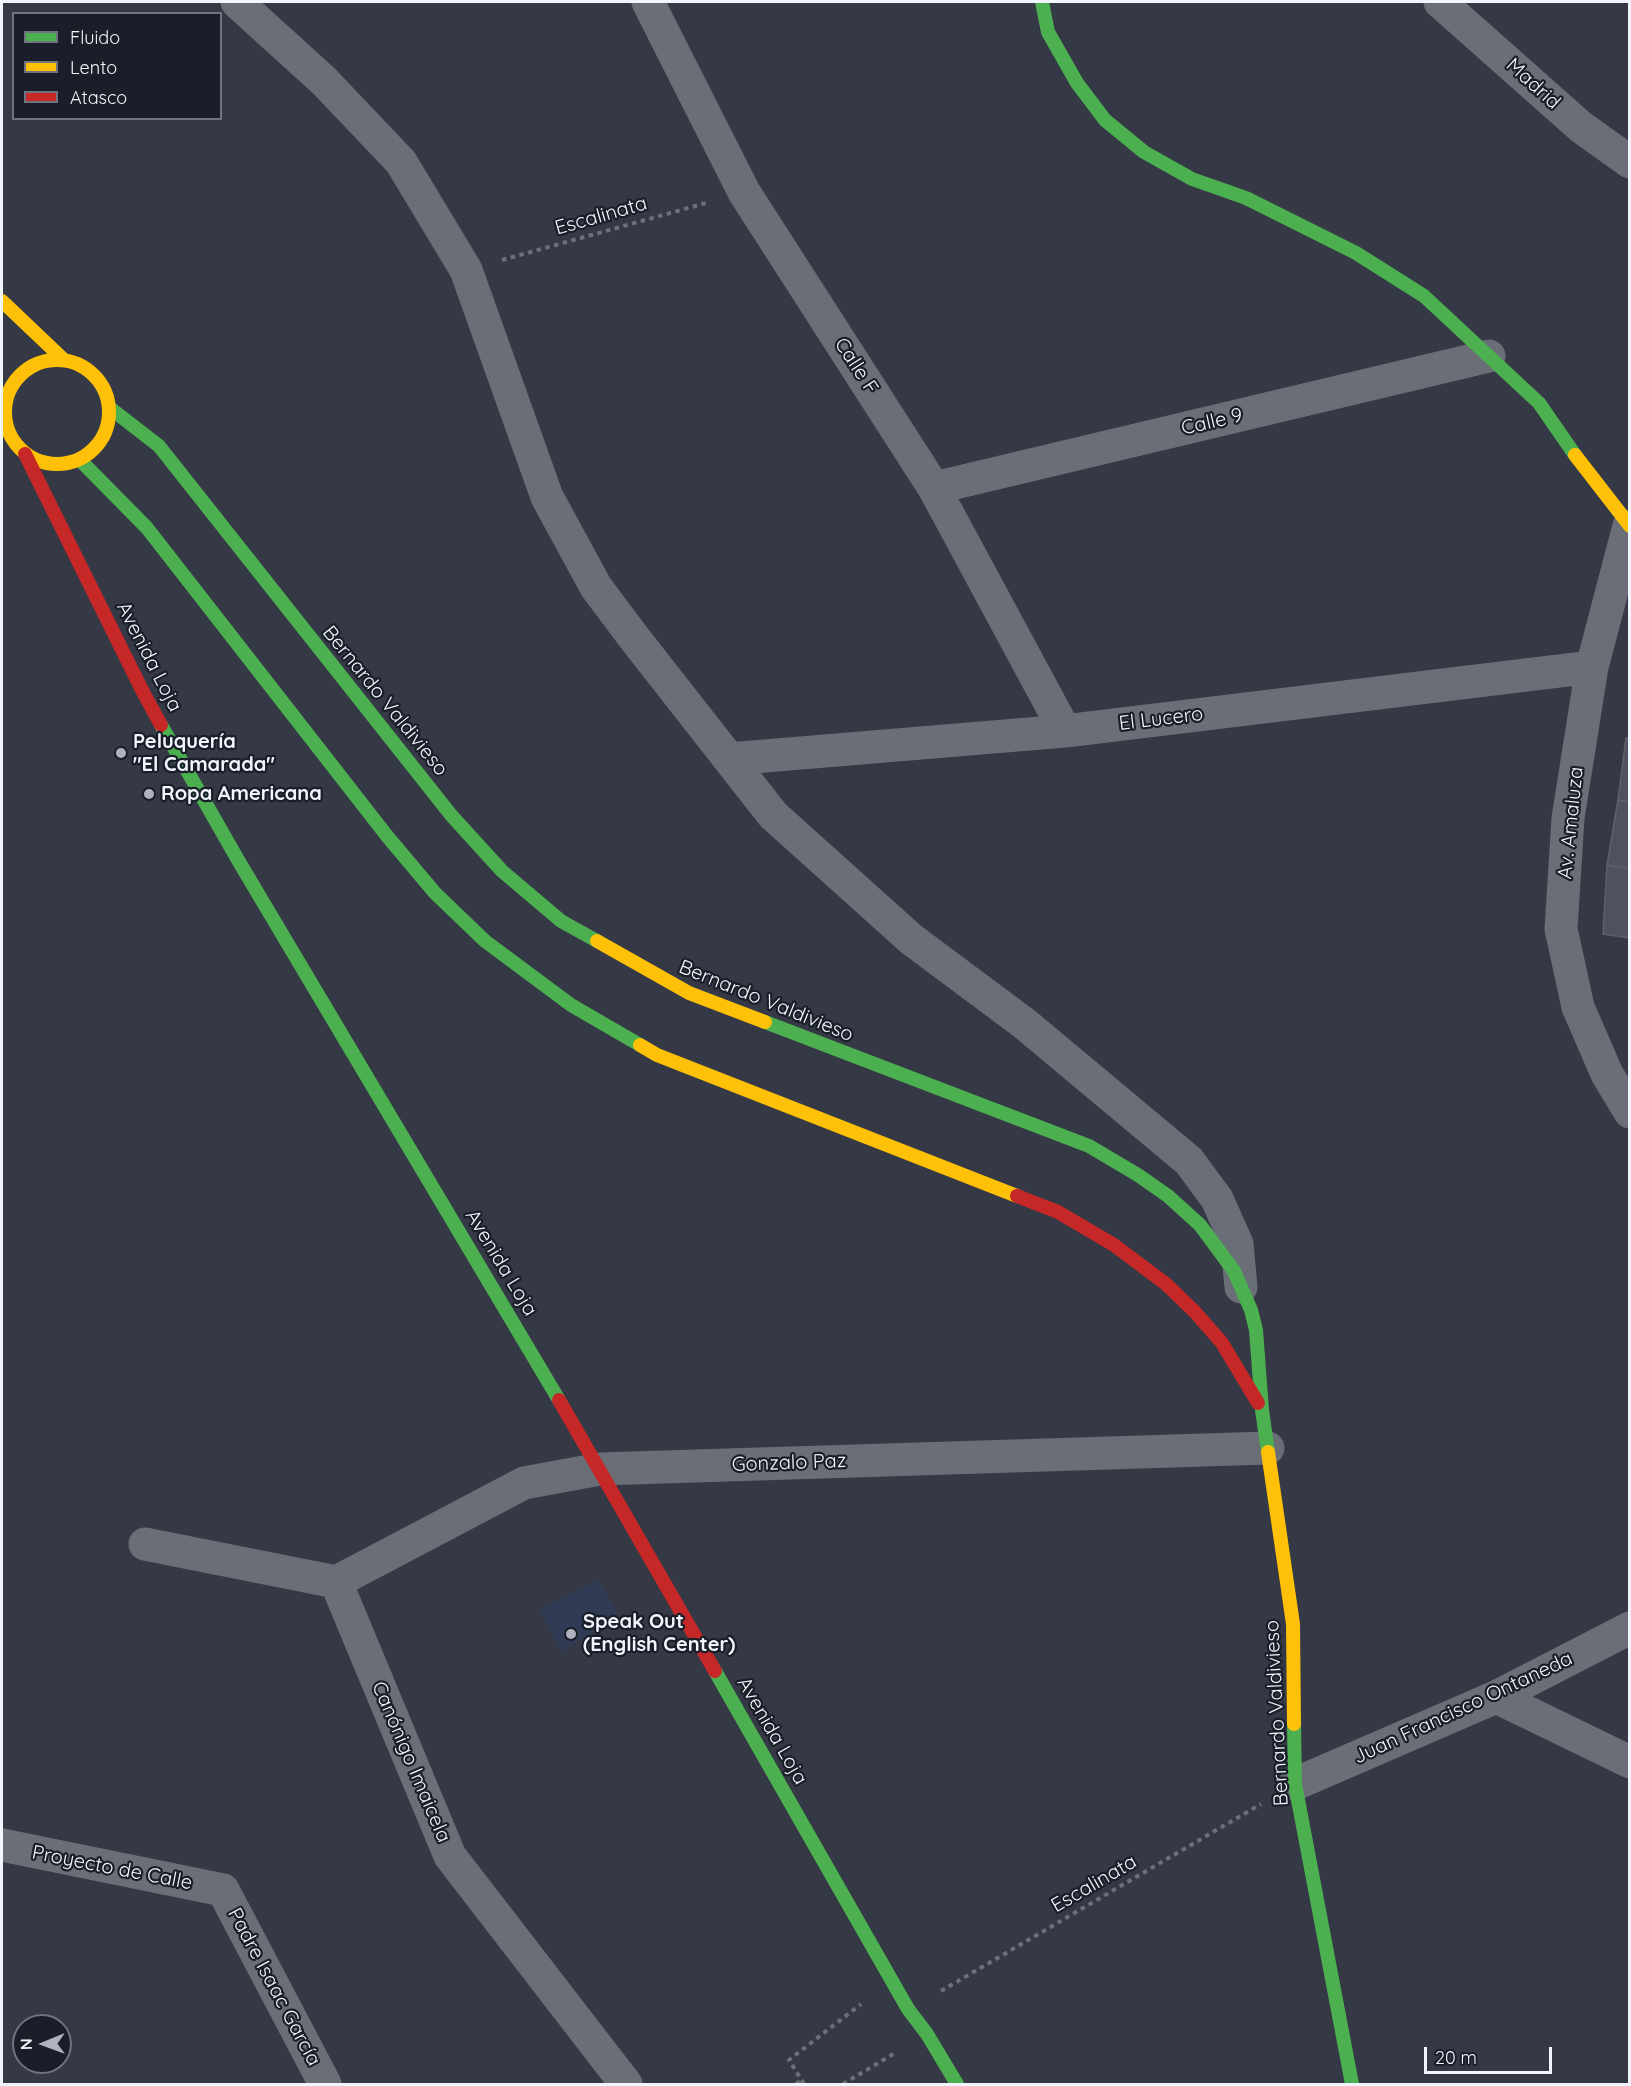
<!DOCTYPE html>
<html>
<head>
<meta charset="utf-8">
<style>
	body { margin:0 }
	#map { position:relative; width:1631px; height:2086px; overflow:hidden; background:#343945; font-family:Quicksand,sans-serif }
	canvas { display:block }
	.frame { position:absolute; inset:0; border:3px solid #f1f5fe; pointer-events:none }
	.legend { position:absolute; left:12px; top:12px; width:210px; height:108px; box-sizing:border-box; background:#191e28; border:2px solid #6f747e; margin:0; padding:8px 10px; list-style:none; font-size:18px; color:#f1f5fe }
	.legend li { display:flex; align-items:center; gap:12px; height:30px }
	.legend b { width:30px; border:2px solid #6f747e }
	.north { position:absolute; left:12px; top:2014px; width:60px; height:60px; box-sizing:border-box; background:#191e28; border:2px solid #6f747e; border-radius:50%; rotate:269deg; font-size:16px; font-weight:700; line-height:24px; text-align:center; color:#f1f5fe }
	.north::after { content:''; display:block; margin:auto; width:21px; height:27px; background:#afb3bd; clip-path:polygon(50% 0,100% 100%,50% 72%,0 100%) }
	.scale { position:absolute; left:1424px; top:2047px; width:128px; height:27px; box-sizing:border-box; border:3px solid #f1f5fe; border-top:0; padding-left:8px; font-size:18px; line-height:21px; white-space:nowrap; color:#f1f5fe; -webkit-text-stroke:4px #191e28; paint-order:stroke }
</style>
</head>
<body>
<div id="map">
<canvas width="1631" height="2086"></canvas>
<div class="frame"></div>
<ul class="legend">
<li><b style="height:8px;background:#4caf50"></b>Fluido</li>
<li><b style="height:8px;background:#ffc107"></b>Lento</li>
<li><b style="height:8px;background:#c62828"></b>Atasco</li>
</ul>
<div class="north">N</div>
<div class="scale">20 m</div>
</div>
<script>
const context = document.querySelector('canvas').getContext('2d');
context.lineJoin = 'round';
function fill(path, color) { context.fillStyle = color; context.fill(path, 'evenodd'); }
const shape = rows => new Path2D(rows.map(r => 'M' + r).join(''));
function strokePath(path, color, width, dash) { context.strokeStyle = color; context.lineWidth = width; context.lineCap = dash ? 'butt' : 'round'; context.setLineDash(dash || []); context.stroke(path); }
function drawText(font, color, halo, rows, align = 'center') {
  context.font = font + ' Quicksand,sans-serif'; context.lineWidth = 4.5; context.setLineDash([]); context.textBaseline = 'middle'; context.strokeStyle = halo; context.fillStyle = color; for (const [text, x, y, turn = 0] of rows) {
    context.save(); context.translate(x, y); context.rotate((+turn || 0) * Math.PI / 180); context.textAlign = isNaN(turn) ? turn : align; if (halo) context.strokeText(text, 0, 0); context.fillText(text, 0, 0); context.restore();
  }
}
fill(shape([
	[599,1580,619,1616,561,1652,540,1609]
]), '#313b55');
const building = shape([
	[1626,738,1630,738,1630,802,1618,800,1626,738],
	[1618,800,1630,802,1630,869,1607,865,1618,800],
	[1607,865,1630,869,1630,938,1603,934,1607,865]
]);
fill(building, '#4f5160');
strokePath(building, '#5e606b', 1.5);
strokePath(shape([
	[502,260,706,203],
	[941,1991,1261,1804],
	[796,2084,802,2080],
	[804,2084,789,2060,861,2004],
	[843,2084,895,2053]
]), '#6d7079', 4, [4.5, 4.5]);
strokePath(shape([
	[237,2,324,81,401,162,466,270,547,497,596,587,635,639,773,815,911,939,1025,1024,1189,1161,1217,1199,1237,1244,1241,1287],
	[648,2,744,192,934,488,1065,731],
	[1440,2,1581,127,1630,162],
	[934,488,1489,356],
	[1629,526,1592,667,1568,818,1561,929,1578,1007,1607,1074,1630,1112],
	[729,759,1065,731,1592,667],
	[145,1544,336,1582,450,1856,626,2084],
	[336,1582,524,1483,600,1469,1268,1448],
	[1496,1697,1630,1762],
	[1295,1784,1496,1697,1630,1628],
	[2,1845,223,1890,325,2084]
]), '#6a6e77', 33);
strokePath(shape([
	[1042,2,1048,32,1077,83,1105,120,1144,152,1192,179,1246,198,1356,253,1424,296,1539,403,1575,455],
	[110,408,159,446,451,815,502,871,561,921,597,941],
	[80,460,147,528,387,836,435,893,485,941,571,1005,640,1045],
	[161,725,238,860,559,1400],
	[765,1022,1089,1146,1138,1175,1168,1196,1200,1225,1234,1271,1251,1310,1256,1330,1262,1410,1268,1452],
	[715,1671,908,2009,927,2034,957,2084],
	[1294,1724,1295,1784,1352,2084]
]), '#4caf50', 14);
strokePath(shape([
	[2,301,64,360],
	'5 412a52 52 0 1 1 104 0a52 52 0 1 1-104 0Z',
	[1575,455,1630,526],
	[597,941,689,993,765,1022],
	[640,1045,657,1055,1017,1196],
	[1268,1452,1293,1624,1294,1724]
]), '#ffc107', 14);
strokePath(shape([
	[25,454,143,692,161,725],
	[1017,1196,1058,1212,1114,1245,1166,1284,1195,1312,1222,1343,1258,1403],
	[559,1400,715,1671]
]), '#c62828', 14);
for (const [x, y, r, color] of [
	[121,753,6,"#afb3bd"],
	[149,794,6,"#afb3bd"],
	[571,1634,6,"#afb3bd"]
]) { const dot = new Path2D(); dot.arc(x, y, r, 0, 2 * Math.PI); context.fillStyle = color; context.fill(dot); strokePath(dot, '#191e28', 2); }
drawText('20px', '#f1f5fe', '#191e28', [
	["Madrid",1533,84,42],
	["Escalinata",601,216,-16],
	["Calle F",856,366,57],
	["Calle 9",1212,422,-13],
	["Avenida Loja",149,657,63],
	["Bernardo Valdivieso",385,701,51],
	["El Lucero",1161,719,-7],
	["Av. Amaluza",1571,823,-84],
	["Bernardo Valdivieso",766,1001,22],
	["Avenida Loja",501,1263,59],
	["Gonzalo Paz",789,1463,-2],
	["Juan Francisco Ontaneda",1463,1708,-25],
	["Bernardo Valdivieso",1277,1713,-93],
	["Avenida Loja",772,1731,60],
	["Canónigo Imaicela",411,1762,67],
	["Proyecto de Calle",112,1868,11],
	["Escalinata",1094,1884,-30],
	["Padre Isaac García",274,1987,62]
]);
drawText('bold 20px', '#f1f5fe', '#191e28', [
	["Peluquería",133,742],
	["\"El Camarada\"",133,765],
	["Ropa Americana",161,794],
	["Speak Out",583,1622],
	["(English Center)",583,1645]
], 'left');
</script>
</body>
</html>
